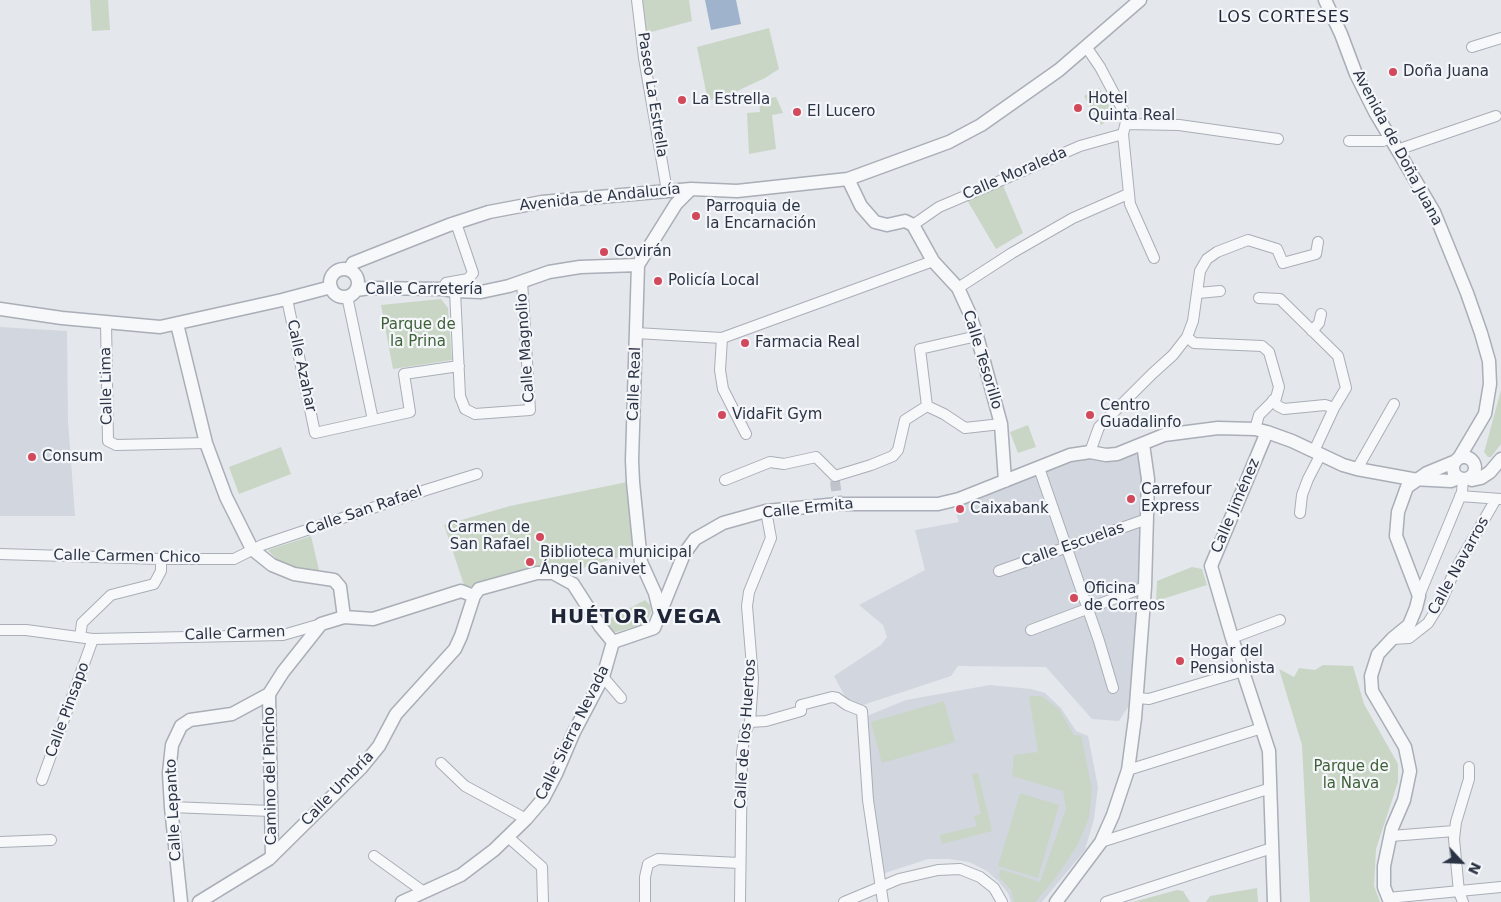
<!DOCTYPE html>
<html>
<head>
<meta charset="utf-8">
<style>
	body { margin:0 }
	#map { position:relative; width:1501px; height:902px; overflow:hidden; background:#e4e7ec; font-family:"DejaVu Sans",sans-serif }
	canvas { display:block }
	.north { position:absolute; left:1436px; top:837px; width:50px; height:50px; -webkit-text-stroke:4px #f4f6f9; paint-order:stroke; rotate:115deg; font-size:14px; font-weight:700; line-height:20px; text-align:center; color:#2b3445 }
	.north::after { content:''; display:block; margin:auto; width:18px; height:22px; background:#2b3445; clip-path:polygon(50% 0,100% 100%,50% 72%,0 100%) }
</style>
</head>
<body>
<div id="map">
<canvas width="1501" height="902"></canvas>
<div class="north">N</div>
</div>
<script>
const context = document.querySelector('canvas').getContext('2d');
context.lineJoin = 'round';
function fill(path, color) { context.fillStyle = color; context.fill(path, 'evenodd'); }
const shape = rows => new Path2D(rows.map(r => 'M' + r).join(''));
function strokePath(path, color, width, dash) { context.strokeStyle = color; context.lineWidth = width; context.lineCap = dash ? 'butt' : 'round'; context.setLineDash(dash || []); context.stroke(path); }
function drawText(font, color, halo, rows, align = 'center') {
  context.font = font + ' "DejaVu Sans",sans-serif'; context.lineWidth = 4.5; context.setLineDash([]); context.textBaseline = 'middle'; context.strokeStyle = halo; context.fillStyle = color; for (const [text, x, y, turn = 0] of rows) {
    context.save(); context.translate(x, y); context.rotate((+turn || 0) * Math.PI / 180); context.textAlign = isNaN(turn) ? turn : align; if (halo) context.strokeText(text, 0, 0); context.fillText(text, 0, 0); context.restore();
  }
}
fill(shape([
	[0,327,67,331,68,421,75,516,0,516],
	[1134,453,1141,459,1142,482,1138,597,1130,704,1119,721,1092,719,1046,667,958,666,951,676,860,706,848,702,834,676,881,645,887,637,883,625,859,605,925,570,915,530,959,522,954,507,1066,460],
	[990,685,1031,689,1045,693,1061,708,1076,731,1088,736,1098,787,1094,819,1085,850,1042,902,1011,902,1008,893,999,882,987,871,969,862,949,859,928,859,882,874,874,816,867,716,906,700]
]), '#d2d6de');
fill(shape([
	[90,0,108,0,110,30,92,31],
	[641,0,689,0,692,21,644,34],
	[769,28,779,69,765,78,735,92,708,101,697,47],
	[1099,88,1115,116,1101,125,1084,96],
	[776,97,783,113,772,115,776,149,749,154,747,113,760,112,759,100],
	[1002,183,1023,233,996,249,967,200],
	[441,299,448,308,452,360,393,369,381,305],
	[1501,390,1501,444,1491,457,1488,457,1484,452,1485,449],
	[1028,425,1036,447,1018,453,1010,432],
	[281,447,291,474,239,494,229,467],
	[627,482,633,553,569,572,537,571,465,588,444,525,510,506],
	[311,536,319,570,308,570,292,566,278,561,268,550],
	[1192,567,1202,569,1207,585,1156,601,1157,581],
	[645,600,650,605,651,612,648,619,641,625,616,632,612,631,602,623],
	[1323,665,1353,666,1364,704,1398,764,1398,782,1376,849,1374,886,1380,902,1310,902,1302,745,1279,669,1294,677,1299,668,1315,670],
	[1029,696,1041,696,1059,709,1074,735,1081,736,1092,789,1089,818,1077,846,1054,880,1035,902,1014,902,1011,890,999,877,1000,869,1040,882,1066,809,1063,791,1012,776,1014,755,1038,752],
	[944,701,955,742,882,763,871,722],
	[978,773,992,831,942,844,940,835,977,826,974,816,981,814,972,774],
	[1020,793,1059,805,1038,878,998,866],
	[1257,888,1258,902,1206,902,1210,896],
	[1177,890,1183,891,1190,902,1133,902]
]), '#c9d6c5');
fill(shape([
	[705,0,736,0,741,24,711,30]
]), '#9fb4cc');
strokePath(shape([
	[835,481,837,497]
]), '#bfc3cb', 10, [10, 5]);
const minor = shape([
	[637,0,644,58,667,191],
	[1472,47,1501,38],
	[1087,48,1100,67,1127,118,1123,134,1130,204,1154,258],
	[1126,124,1179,125,1278,139],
	[1349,141,1383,141,1389,138],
	[1397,150,1496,116],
	[913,225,939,207,986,187,1080,146,1123,134],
	[958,288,1012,253,1073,218,1128,194],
	[442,289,446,283,468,279,473,273,456,223],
	[455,291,460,396,465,409,475,414,530,410,522,281],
	[1198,293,1220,291],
	[347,296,373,420],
	[1259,298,1280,299,1338,356,1346,388,1334,408,1314,451],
	[287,299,315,433,410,412,404,374,459,366],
	[106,322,108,441,116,445,206,443],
	[1312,331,1319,323,1321,314],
	[636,333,722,338,933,261],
	[1187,337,1194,343,1262,346,1269,352,1279,387,1276,398,1259,415,1255,429],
	[722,338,720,370,723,389,746,434],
	[1273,400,1278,406,1284,409,1325,405,1334,408],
	[927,406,920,349,977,336],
	[1090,452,1099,427,1152,374,1173,355,1187,337,1193,321,1200,271,1207,259,1217,252,1248,240,1277,249,1283,263,1316,254,1318,242],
	[1039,468,1099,641,1113,688],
	[1357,469,1394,404],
	[725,480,770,462,784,464,816,457,835,476,871,465,893,456,898,450,905,420,927,406,944,414,965,428,1001,424],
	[1460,496,1501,499],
	[1300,513,1302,495,1308,479,1321,454],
	[0,554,161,559,234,559,262,545,426,490,477,474],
	[999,571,1147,519],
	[1419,596,1455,509,1462,492,1463,479],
	[0,630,26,630,93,639,283,635,321,624],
	[1031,630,1145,587],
	[80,637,82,623,111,595,154,584,161,571,161,559],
	[1232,638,1280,620],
	[1392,639,1409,638,1428,623,1441,602,1454,572,1496,499],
	[603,677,621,698],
	[1137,698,1149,699,1243,671],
	[750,722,766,721,801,711,801,705,832,697,837,698,847,705,862,711,868,800,883,902],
	[441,763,465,786,526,819],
	[1128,770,1262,728],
	[42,780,93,639],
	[171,807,271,811],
	[1391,836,1454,831],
	[508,837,542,867,543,902],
	[0,842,51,840],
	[1101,842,1271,788],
	[374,856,424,892],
	[1388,898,1501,887],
	[645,902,645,877,648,864,658,859,739,863],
	[740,902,742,752,745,733,750,722,753,679,747,606,749,592,771,538,766,511],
	[844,902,899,879,938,870,960,869,980,877,994,888,1002,902],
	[1106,902,1272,848],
	[1463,902,1459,892,1454,839,1456,822,1469,779,1469,767]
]);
const tertiary = shape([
	[1325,0,1341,34,1356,74,1375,112,1434,212,1467,293,1481,333,1489,361,1490,384,1485,414,1459,458],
	[848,179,861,206,875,222,887,225,905,221,913,225,933,261,958,288,969,312,977,336,1001,424,1005,481],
	'330 283a14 14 0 1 1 28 0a14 14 0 1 1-28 0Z',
	[349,270,353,263,449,225,489,212,542,202,691,189,737,191,848,179,949,142,981,125,1059,70,1140,0],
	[356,290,370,288,442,289,455,291,481,292,509,286,549,272,580,267,638,265],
	[0,309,62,318,160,327,282,300,331,287],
	[177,324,206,443,226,497,252,549,272,565,294,574,334,580,340,587,344,617],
	[1267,432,1211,566,1232,638,1269,751,1274,902],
	'1453 468a11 11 0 1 1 22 0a11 11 0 1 1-22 0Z',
	[1469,478,1472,480,1481,478,1490,472,1501,459],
	[660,614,655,593,641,562,633,482,632,460,638,265,676,204,691,189],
	[613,642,654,628,684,554,695,539,723,523,766,511,838,504,938,504,959,499,1070,455,1090,452,1106,455,1117,454,1164,435,1218,428,1255,429,1267,432,1292,441,1343,465,1357,469,1412,479,1451,481,1458,478],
	[272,856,269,694,283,672,321,624,344,617,373,619,461,591,474,596],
	[181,902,171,807,169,773,172,745,181,726,190,720,232,714,269,694],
	[199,902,269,859,361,768,379,746,396,714,455,649,461,636,474,596,479,589,537,573,553,573,573,584,600,626,613,642],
	[402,902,461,875,494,850,526,819,543,799,556,774,574,732,603,677,613,642],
	[1056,902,1101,842,1113,815,1128,770,1135,718,1145,587,1148,479,1143,444],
	[1390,902,1384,887,1384,866,1392,828,1404,800,1410,771,1405,747,1372,691,1371,676,1378,654,1392,639,1409,625,1416,608,1419,596,1396,536,1398,512,1407,487,1427,473,1456,461]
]);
strokePath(minor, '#a9aeb7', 12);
strokePath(tertiary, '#a9aeb7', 15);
strokePath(minor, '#f7f8fa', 10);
strokePath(tertiary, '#f7f8fa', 12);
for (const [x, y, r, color] of [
	[1393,72,5,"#d1495b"],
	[682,100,5,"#d1495b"],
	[1078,108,5,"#d1495b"],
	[797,112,5,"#d1495b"],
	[696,216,5,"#d1495b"],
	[604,252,5,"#d1495b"],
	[658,281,5,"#d1495b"],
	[745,343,5,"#d1495b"],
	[722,415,5,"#d1495b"],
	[1090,415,5,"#d1495b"],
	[32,457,5,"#d1495b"],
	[1131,499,5,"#d1495b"],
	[960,509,5,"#d1495b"],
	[540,537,5,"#d1495b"],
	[530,562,5,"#d1495b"],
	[1074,598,5,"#d1495b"],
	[1180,661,5,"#d1495b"]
]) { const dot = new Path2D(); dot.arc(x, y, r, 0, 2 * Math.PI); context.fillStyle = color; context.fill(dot); strokePath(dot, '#f4f6f9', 2); }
drawText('15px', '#2b3445', '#f4f6f9', [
	["Doña Juana",1403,72],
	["Hotel",1088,99],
	["Quinta Real",1088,116],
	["La Estrella",692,100],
	["El Lucero",807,112],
	["Parroquia de",706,207],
	["la Encarnación",706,224],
	["Covirán",614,252],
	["Policía Local",668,281],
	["Farmacia Real",755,343],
	["Centro",1100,406],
	["Guadalinfo",1100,423],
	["VidaFit Gym",732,415],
	["Consum",42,457],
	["Carrefour",1141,490],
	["Express",1141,507],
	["Caixabank",970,509],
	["Carmen de",530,528,"right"],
	["San Rafael",530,545,"right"],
	["Biblioteca municipal",540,553],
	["Ángel Ganivet",540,570],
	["Oficina",1084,589],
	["de Correos",1084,606],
	["Hogar del",1190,652],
	["Pensionista",1190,669]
], 'left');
drawText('15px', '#2b3445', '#f4f6f9', [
	["Paseo La Estrella",652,95,81],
	["Avenida de Doña Juana",1397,148,62],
	["Calle Moraleda",1015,174,-23],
	["Avenida de Andalucía",600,198,-6],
	["Calle Carretería",424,290],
	["Calle Magnolio",526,348,-94],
	["Calle Tesorillo",982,360,73],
	["Calle Azahar",301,366,78],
	["Calle Real",635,384,-88],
	["Calle Lima",107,386,-91],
	["Calle Jiménez",1236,506,-67],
	["Calle Ermita",808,509,-6],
	["Calle San Rafael",364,511,-19],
	["Calle Escuelas",1073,545,-19],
	["Calle Carmen Chico",127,557,1],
	["Calle Navarros",1459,566,-61],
	["Calle Carmen",235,634,-2],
	["Calle Pinsapo",68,710,-70],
	["Calle Sierra Nevada",573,733,-64],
	["Calle de los Huertos",746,734,-86],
	["Camino del Pincho",271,776,-91],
	["Calle Umbría",338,789,-46],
	["Calle Lepanto",174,810,-93]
]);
drawText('15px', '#3f6138', '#f4f6f9', [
	["Parque de",418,325],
	["la Prina",418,342],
	["Parque de",1351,767],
	["la Nava",1351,784]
]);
context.letterSpacing = '1px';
drawText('16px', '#1d2536', '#f4f6f9', [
	["LOS CORTESES",1284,18]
]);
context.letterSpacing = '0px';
context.letterSpacing = '1px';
drawText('bold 20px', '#1d2536', '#f4f6f9', [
	["HUÉTOR VEGA",636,618]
]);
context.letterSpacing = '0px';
</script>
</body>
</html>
